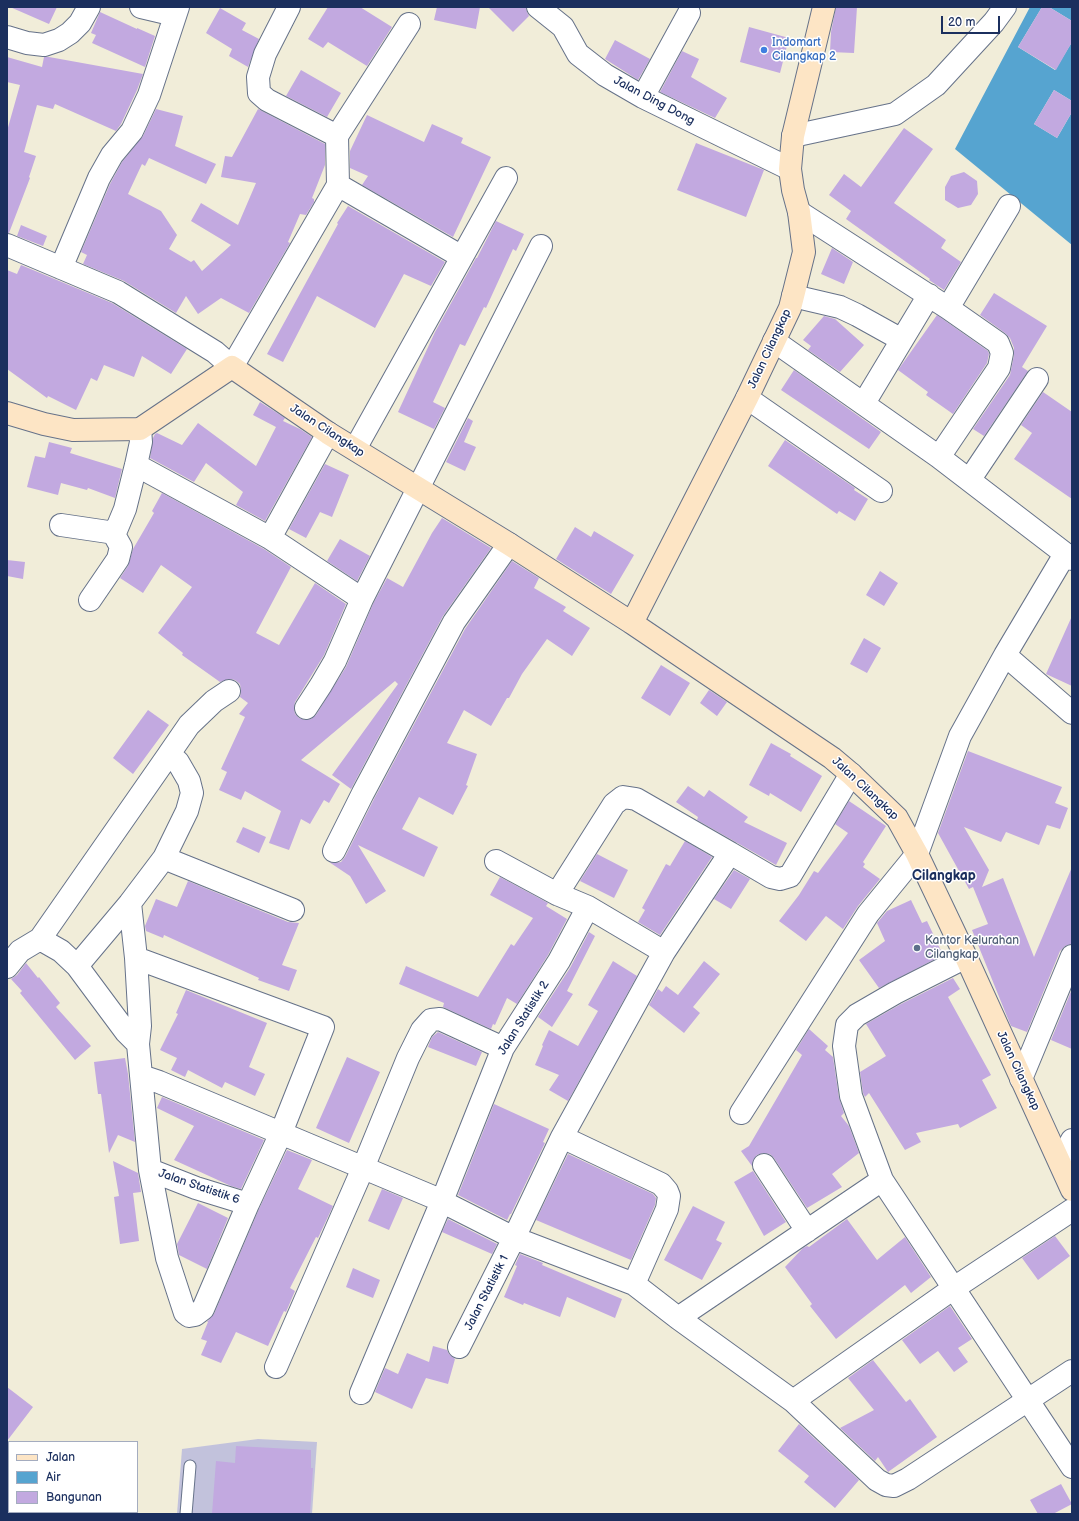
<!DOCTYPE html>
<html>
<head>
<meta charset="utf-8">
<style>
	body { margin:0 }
	#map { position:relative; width:1079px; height:1521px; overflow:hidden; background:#f1edd9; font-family:"Balsamiq Sans",sans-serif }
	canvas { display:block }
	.frame { position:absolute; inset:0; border:8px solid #1b2f5e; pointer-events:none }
	.legend { position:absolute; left:8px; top:1441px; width:130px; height:72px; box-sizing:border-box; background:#fff; border:1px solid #a4acbf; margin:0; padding:5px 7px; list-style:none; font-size:12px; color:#1b2f5e }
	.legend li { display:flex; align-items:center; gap:8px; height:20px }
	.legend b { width:20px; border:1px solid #a4acbf }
	.scale { position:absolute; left:941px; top:16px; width:59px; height:18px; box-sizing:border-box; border:2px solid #1b2f5e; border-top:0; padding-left:5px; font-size:12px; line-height:14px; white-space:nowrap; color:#1b2f5e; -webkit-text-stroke:3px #fff; paint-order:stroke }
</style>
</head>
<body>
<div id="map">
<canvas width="1079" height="1521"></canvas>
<div class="frame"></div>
<ul class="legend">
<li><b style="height:5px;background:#fde5c5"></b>Jalan</li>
<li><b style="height:11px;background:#56a4d0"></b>Air</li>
<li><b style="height:11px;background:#c2a9e0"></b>Bangunan</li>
</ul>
<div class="scale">20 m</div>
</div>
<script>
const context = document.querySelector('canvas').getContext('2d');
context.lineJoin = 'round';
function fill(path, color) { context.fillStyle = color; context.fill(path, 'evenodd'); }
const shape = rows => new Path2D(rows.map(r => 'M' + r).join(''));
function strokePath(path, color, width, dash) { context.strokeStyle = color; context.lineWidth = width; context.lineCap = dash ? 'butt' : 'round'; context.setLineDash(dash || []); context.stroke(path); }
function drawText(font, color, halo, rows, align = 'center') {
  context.font = font + ' "Balsamiq Sans",sans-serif'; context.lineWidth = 3; context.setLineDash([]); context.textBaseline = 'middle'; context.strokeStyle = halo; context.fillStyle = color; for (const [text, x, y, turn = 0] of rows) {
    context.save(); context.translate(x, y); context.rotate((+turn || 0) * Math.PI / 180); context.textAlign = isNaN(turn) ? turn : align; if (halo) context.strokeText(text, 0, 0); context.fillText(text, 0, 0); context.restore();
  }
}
fill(shape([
	[258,1439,317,1442,312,1514,177,1514,182,1449]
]), '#c2c2dc');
fill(shape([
	[1030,7,1042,7,1018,47,1055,70,1072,42,1072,101,1054,90,1034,124,1057,138,1072,112,1072,245,955,149],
	[1049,7,1072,7,1072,21]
]), '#56a4d0');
fill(shape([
	[10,7,57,7,49,24],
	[328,7,360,7,392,27,367,66,328,42,323,48,308,39],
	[437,7,480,7,476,29,434,20],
	[488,7,526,7,527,12,529,16,513,32],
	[836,7,857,7,854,53,830,52,831,32],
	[1042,7,1049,7,1072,21,1072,42,1056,70,1018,47],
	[220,8,246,23,242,30,259,39,248,67,229,56,232,49,206,33],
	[100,12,137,29,137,28,155,36,145,67,92,43,96,35,91,33],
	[749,27,789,38,780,73,740,62],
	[615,40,650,59,638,80,605,59],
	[682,51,699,59,691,77,727,98,715,118,660,92],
	[7,57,42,67,44,57,49,57,143,74,137,90,121,124,116,131,55,104,53,109,37,105,24,152,36,156,29,177,30,178,9,233,7,233,7,131,20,85,7,82],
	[301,70,341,93,327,117,286,96],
	[1054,90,1072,101,1072,112,1057,138,1034,124],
	[156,109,183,116,175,146,216,164,206,184,149,158,145,166,142,164,128,194,161,211,177,235,169,249,191,262,194,260,202,271,231,245,191,221,201,203,238,225,256,183,221,177,225,156,232,157,258,109,325,144,325,165,312,198,314,199,314,202,306,215,300,214,288,242,290,243,249,313,221,298,198,314,186,296,176,313,124,281,83,264,87,255,81,252,110,184,122,162,143,136],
	[367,115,424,142,432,124,463,138,461,143,491,157,453,237,362,185,368,176,350,168,350,151],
	[904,128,933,149,894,203,946,240,941,248,961,262,944,290,929,280,930,279,846,219,851,211,829,195,844,174,861,187],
	[696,143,764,170,746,217,677,190],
	[964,172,977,181,978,194,971,205,958,208,945,200,945,187,951,176],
	[348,206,445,262,431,286,404,274,375,328,317,296,283,362,267,354,338,224,337,223],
	[496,221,524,234,516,251,513,249,486,308,484,307,465,346,460,344,433,402,445,408,434,429,398,412,435,332,476,258,477,258],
	[21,225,47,236,43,246,17,236],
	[832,248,853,262,844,284,821,274],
	[21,265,112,303,187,349,171,374,142,356,134,377,104,365,97,381,91,378,76,410,48,396,47,398,7,369,7,270,17,274],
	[994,293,1047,326,1022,367,1028,371,984,436,973,429,1010,375,1014,355,1014,348,1010,338,1005,333,980,315],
	[937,315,988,351,989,354,987,363,953,414,926,395,928,392,898,370],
	[824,316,835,319,864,345,840,372,808,350,811,346,803,340],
	[794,370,881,432,869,449,781,390],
	[1043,392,1072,412,1072,499,1014,459,1032,433,1021,425],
	[260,402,285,418,283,421,300,429,312,437,265,521,236,505,243,492,206,463,194,482,150,458,153,438,155,434,157,433,182,445,198,423,256,466,276,427,253,415],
	[468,418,473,421,464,442,476,447,465,471,446,462],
	[785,440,855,488,854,490,868,499,855,521,839,511,837,514,768,466],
	[49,442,72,448,70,453,122,469,115,498,88,488,87,490,61,483,58,495,27,487,35,456,45,458],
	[325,464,349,475,332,517,320,512,306,538,289,529],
	[162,493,264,549,291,567,256,633,279,645,315,583,346,604,324,655,295,702,294,708,295,714,299,718,305,720,311,719,316,715,346,667,373,604,387,578,403,587,432,533,442,518,491,548,443,616,351,789,332,775,398,684,395,681,301,760,340,784,329,803,324,800,310,824,301,819,289,850,269,843,281,811,245,791,241,800,219,790,227,772,221,769,245,717,239,714,248,703,240,697,241,691,240,684,235,680,229,679,220,682,182,655,183,653,158,633,192,587,161,565,143,593,120,578,128,566,133,549,154,513,152,511],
	[575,527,591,537,594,531,634,555,611,594,556,559],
	[340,539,370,556,357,581,327,561],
	[7,560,25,562,23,579,7,576],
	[512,561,539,578,534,588,566,607,563,611,590,628,572,656,547,639,522,674,509,698,507,698,491,726,464,710,447,743,477,754,466,785,468,786,453,815,419,797,402,829,438,847,424,877,358,845,386,891,366,904,350,876,329,862,334,863,341,862,345,857,374,799,465,629],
	[880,571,898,583,884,606,866,595],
	[1072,616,1072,686,1046,674],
	[864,638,881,648,867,673,850,664],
	[661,665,690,683,670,716,641,698],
	[709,690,727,702,717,716,700,703],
	[148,710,169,725,133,774,113,758],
	[771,743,791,754,790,756,822,776,801,812,770,793,769,796,749,785],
	[968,751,1062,787,1055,803,1068,808,1060,829,1047,825,1039,845,1006,832,1001,842,964,827,989,870,982,887,1003,878,1034,957,1072,867,1072,944,1065,946,1060,951,1027,1032,1011,1026,1006,1014,972,930,988,924,973,887,969,889,938,833],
	[688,786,704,797,709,790,748,817,744,822,787,843,776,865,697,820,698,817,676,802],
	[849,801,886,826,863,862,865,864,863,867,880,879,858,906,843,929,826,916,825,917,806,941,779,921,799,895,814,871,818,873,848,833,835,824],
	[243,827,266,837,259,853,236,842],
	[685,841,712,857,660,935,638,922,645,910,642,908,666,864,670,866],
	[597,854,628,870,614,898,580,881],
	[734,870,750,879,731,909,714,899],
	[500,877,548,903,546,906,567,919,548,955,517,1004,507,998,495,1025,493,1024,491,1029,443,1007,444,1003,399,984,406,966,478,997,511,944,514,946,533,918,490,895],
	[188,881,288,922,299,923,282,965,297,970,289,991,258,980,259,978,164,935,163,938,146,931,145,926,156,899,177,907],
	[911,900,922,923,927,921,943,955,879,988,859,960,885,941,877,923,887,911],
	[589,932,595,936,567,991,573,994,552,1027,538,1017,570,968],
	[613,961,637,976,568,1101,549,1090,559,1075,535,1065,543,1046,542,1045,549,1030,578,1046,598,1011,588,1005],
	[704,961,720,974,693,1007,700,1013,684,1033,649,1005,658,989,662,992,666,986,678,995],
	[26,963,38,978,39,977,60,1003,56,1007,91,1046,75,1060,20,993,22,991,11,979,17,975],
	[953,978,960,989,948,997,991,1075,982,1080,997,1108,960,1128,958,1124,916,1133,921,1142,905,1150,869,1093,865,1097,863,1093,860,1072,886,1056,866,1024,901,1004],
	[1072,989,1072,1049,1051,1040],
	[186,990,267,1023,249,1067,265,1074,255,1096,225,1082,222,1088,188,1070,185,1077,171,1070,177,1058,160,1050,178,1014,176,1013],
	[809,1029,828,1046,825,1050,833,1057,839,1098,844,1113,841,1116,849,1126,859,1153,832,1174,842,1187,807,1208,774,1158,770,1154,763,1153,757,1155,753,1160,752,1166,741,1151,749,1146,802,1055,796,1050],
	[438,1032,482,1052,476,1066,428,1047,432,1037],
	[347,1057,380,1072,349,1143,316,1128],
	[125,1058,128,1074,135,1142,118,1135,109,1153,101,1094,98,1094,94,1062],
	[162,1097,264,1140,241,1189,231,1186,174,1160,194,1126,157,1108],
	[494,1104,549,1129,543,1142,545,1143,511,1214,510,1214,507,1220,458,1195],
	[287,1150,312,1160,298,1189,333,1206,318,1238,316,1237,290,1288,295,1291,286,1312,284,1311,268,1346,236,1332,221,1363,201,1355,207,1341,201,1339,208,1322,207,1322,214,1314,259,1209],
	[568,1154,653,1194,656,1198,655,1205,631,1260,536,1220],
	[113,1161,138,1173,141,1192,133,1193,139,1241,120,1244,114,1197,119,1196],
	[753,1171,786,1222,764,1236,734,1182],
	[382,1189,403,1198,389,1230,368,1221],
	[198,1203,228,1218,207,1269,179,1255,177,1244],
	[693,1206,725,1222,716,1240,722,1243,702,1280,664,1260],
	[448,1219,497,1244,492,1254,442,1232],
	[847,1219,877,1260,905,1237,931,1277,911,1293,905,1285,836,1339,810,1306,812,1304,785,1267,803,1248,807,1246,809,1247],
	[1055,1236,1070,1256,1038,1280,1022,1258],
	[520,1254,543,1263,542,1265,622,1299,615,1318,567,1297,560,1317,524,1303,523,1305,504,1297,517,1266,515,1265],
	[353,1268,380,1280,373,1298,346,1287],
	[950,1306,972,1339,958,1348,968,1362,954,1372,938,1351,920,1364,902,1340],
	[433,1346,447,1350,449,1354,455,1359,448,1384,426,1378,412,1409,375,1392,385,1368,398,1374,407,1353,429,1362],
	[873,1360,906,1402,910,1399,937,1437,888,1472,878,1457,875,1461,840,1428,874,1410,848,1378],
	[7,1387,33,1407,7,1441],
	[799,1424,859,1480,835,1508,804,1482,809,1476,778,1451],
	[236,1446,311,1450,311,1468,313,1468,310,1514,212,1514,216,1461,235,1463],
	[1061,1484,1072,1504,1053,1514,1038,1514,1030,1500]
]), '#c2a9e0');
const lane = shape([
	[186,1514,190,1466]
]);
const street = shape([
	[141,7,175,15],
	[289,7,265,54,258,77,259,93,267,100,337,136],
	[538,7,563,27,578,54,605,75,643,97,790,169],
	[7,37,27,43,44,45,59,40,70,33,80,23,89,7],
	[643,97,689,13],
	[793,136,895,114,936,85,994,22,1005,7],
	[338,185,462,257],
	[799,212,948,308,998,343,1002,353,999,368,939,457],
	[7,245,118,292,215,352,232,367,338,185,337,136,409,24],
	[61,268,99,178,112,155,132,131,149,95,178,7],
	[793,296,840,307,857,315,902,340],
	[948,308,1009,206],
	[774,341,939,457,1072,559],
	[747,398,881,491],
	[864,403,929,295],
	[355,449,506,178],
	[136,465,270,538,362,599],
	[970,479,1037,379],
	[61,525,115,533],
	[270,538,328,433],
	[90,600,118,559,121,547,116,538,115,533,125,509,136,465,141,442,140,429],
	[1005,655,1072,713],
	[306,708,321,685,335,661,362,599,541,246],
	[169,754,189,725,214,701,229,691],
	[334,851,363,793,454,622,509,544],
	[164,858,293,910],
	[496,861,557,894,588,907,664,952],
	[557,894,614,804,623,797,636,799,730,853],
	[40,939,61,951,77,966,126,1032,138,1044],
	[966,957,895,993,857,1015,847,1025,844,1046,851,1096,882,1180,1072,1467],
	[77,966,130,903],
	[7,967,20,951,40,939,169,754,178,762,189,781,192,793,187,811,164,858,130,903,136,958,140,1026,138,1044,150,1170,167,1258,185,1313,189,1316,195,1315,203,1309,248,1204,281,1133,323,1027,136,958],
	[141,1076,159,1082,433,1197,514,1238,634,1284,678,1318,793,1401,877,1480,886,1485,894,1486,908,1479,1072,1371],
	[1021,1079,1072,956],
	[741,1113,868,914,917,854,960,736,1005,655,1065,554],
	[562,1137,661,1184,667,1191,669,1196,667,1209,634,1284],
	[1060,1162,1072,1140],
	[764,1165,807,1231],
	[150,1170,196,1188,248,1204],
	[678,1318,882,1180],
	[459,1347,514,1238,562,1137,664,952,730,853,771,877,780,879,790,876,851,774],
	[276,1367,363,1168,408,1058,422,1030,431,1020,440,1019,503,1048],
	[361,1393,442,1201,503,1048,559,961,588,907],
	[793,1401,954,1288,1072,1210]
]);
const secondary = shape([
	[7,413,44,424,73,430,140,429,232,367,328,433,509,544,632,623,832,758,851,774,897,818,917,854,966,957,1072,1190],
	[632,623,747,398,790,308,804,252,799,212,793,190,790,169,793,136,824,7]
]);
strokePath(lane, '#667289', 13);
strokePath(street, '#667289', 24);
strokePath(secondary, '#667289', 24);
strokePath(lane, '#fff', 11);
strokePath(street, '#fff', 22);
strokePath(secondary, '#fde5c5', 22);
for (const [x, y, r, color] of [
	[764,50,4,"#3f7fe0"],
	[917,948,4,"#5c6f8a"]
]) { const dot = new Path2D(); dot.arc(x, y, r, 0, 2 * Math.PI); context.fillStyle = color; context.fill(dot); strokePath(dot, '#fff', 1.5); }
drawText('12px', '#366cbe', '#fff', [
	["Indomart",772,43],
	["Cilangkap 2",772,57]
], 'left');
drawText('12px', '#1b2f5e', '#fff', [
	["Jalan Ding Dong",654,101,28],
	["Jalan Cilangkap",770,349,-65],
	["Jalan Cilangkap",327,431,33],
	["Jalan Cilangkap",865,789,43],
	["Jalan Statistik 2",524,1018,-58],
	["Jalan Cilangkap",1018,1071,65],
	["Jalan Statistik 6",199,1187,19],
	["Jalan Statistik 1",487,1293,-63]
]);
drawText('12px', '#4e5e75', '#fff', [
	["Kantor Kelurahan",925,941],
	["Cilangkap",925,955]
], 'left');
drawText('bold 14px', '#1b2f5e', '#fff', [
	["Cilangkap",944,876]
]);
</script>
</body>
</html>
